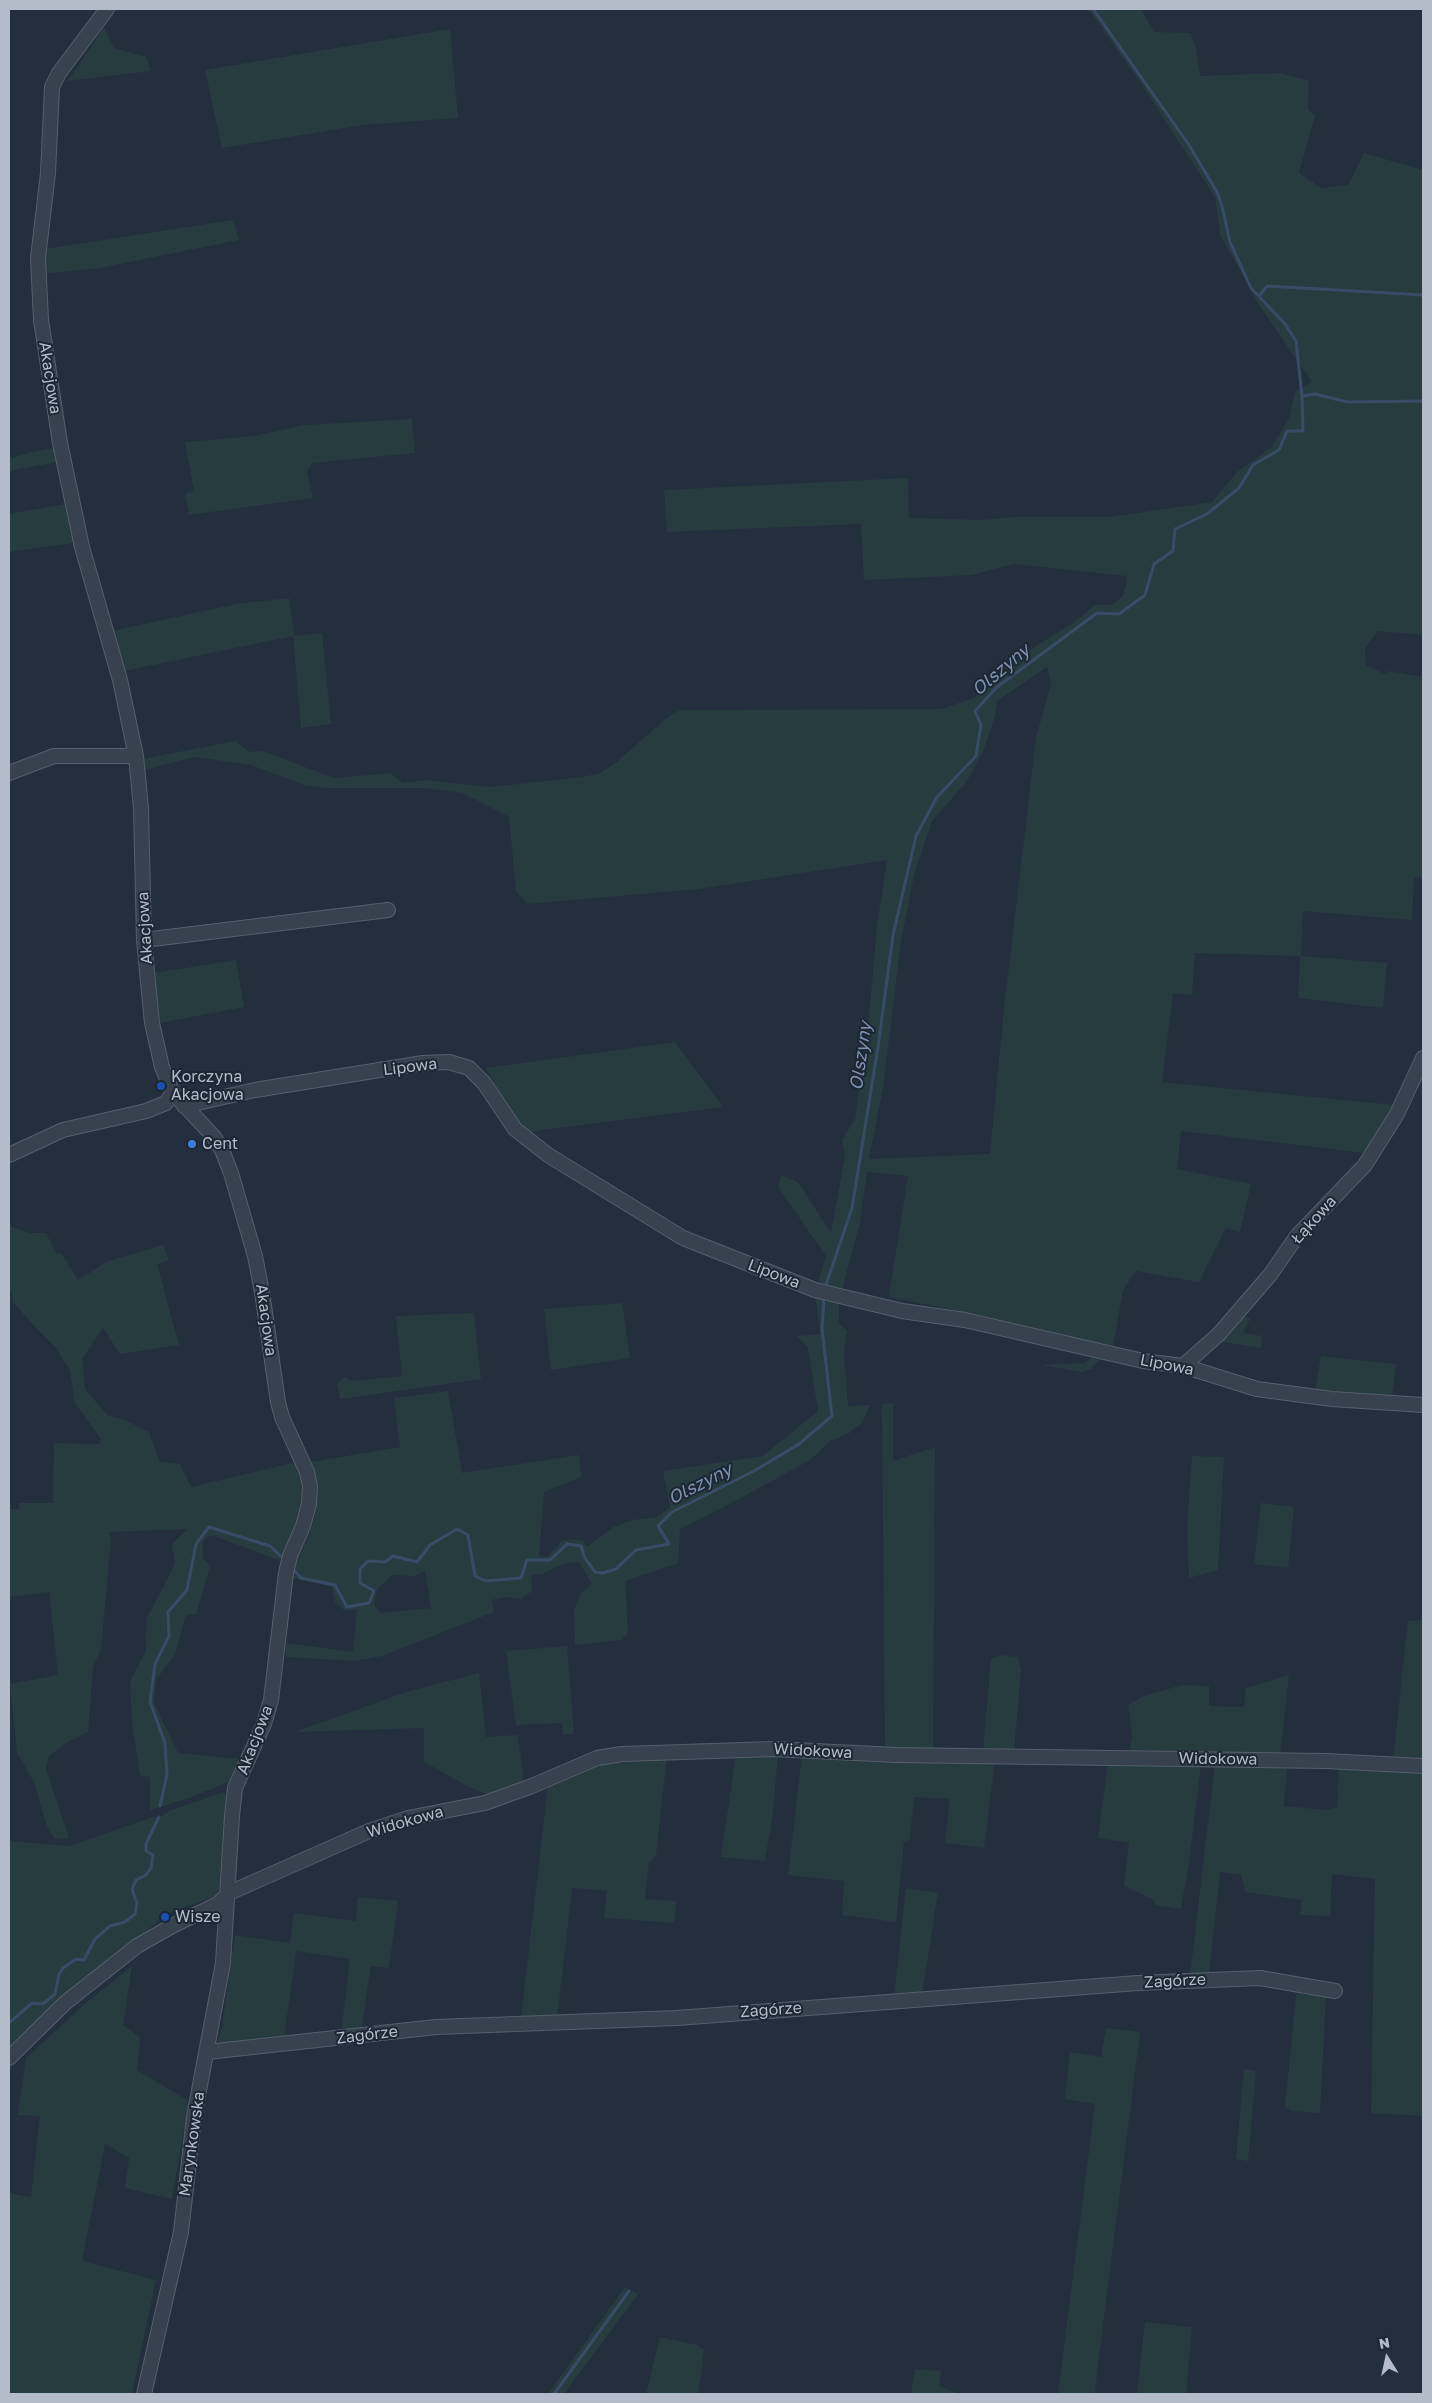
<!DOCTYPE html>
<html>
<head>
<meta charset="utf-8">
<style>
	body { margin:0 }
	#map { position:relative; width:1432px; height:2403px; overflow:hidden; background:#242f3e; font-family:"Golos Text",sans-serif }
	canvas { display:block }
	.frame { position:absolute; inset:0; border:10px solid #b4bcc9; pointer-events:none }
	.north { position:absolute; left:1362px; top:2333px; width:50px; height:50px; -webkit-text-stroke:4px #1d2633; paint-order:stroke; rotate:350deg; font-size:14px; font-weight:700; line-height:20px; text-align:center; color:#b4bcc9 }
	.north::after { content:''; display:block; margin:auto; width:18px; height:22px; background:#b4bcc9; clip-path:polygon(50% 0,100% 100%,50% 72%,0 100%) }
</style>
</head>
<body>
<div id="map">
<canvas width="1432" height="2403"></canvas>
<div class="frame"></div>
<div class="north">N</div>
</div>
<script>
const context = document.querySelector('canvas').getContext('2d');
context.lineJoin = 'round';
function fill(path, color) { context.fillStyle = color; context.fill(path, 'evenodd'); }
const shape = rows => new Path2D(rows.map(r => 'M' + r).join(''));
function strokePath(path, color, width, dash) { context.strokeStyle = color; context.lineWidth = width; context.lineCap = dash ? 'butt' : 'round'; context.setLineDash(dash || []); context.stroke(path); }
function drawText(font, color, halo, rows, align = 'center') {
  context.font = font + ' "Golos Text",sans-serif'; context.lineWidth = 4; context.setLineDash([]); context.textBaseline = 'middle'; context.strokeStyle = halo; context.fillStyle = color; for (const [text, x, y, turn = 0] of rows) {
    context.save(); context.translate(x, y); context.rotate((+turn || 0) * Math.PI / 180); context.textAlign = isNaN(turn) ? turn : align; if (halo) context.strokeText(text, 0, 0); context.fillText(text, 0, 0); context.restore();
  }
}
fill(shape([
	[1088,9,1141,9,1154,32,1190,33,1196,48,1200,76,1280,73,1309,81,1308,109,1315,116,1299,173,1321,188,1348,185,1364,153,1423,170,1423,635,1378,631,1365,648,1366,665,1384,674,1389,671,1423,677,1423,878,1414,877,1412,920,1303,911,1301,956,1387,963,1383,1008,1298,998,1300,956,1195,953,1192,995,1173,993,1162,1082,1394,1105,1365,1153,1181,1131,1177,1169,1251,1184,1240,1232,1226,1228,1199,1282,1136,1271,1123,1290,1113,1347,979,1315,889,1297,908,1176,867,1172,860,1223,842,1290,818,1283,826,1256,778,1187,781,1175,798,1182,831,1233,845,1156,842,1140,855,1119,868,1029,877,926,887,860,699,889,527,904,516,891,509,817,463,793,424,788,327,788,304,785,251,765,195,757,144,770,142,759,235,741,250,752,263,751,334,778,390,773,403,783,425,780,490,787,583,777,600,773,618,761,665,719,680,710,941,709,974,698,984,690,993,673,1073,623,1095,605,1112,605,1122,597,1127,583,1126,576,1014,564,972,575,864,580,861,524,667,532,664,490,908,478,909,518,983,520,1010,517,1110,517,1212,502,1237,472,1272,447,1290,416,1295,392,1312,382,1259,305,1220,234,1215,197,1138,79],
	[1047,667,1051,684,1036,738,1004,1009,990,1154,869,1159,883,1088,901,941,914,875,932,821,967,781,984,749,995,716,997,701],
	[104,27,114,48,146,57,151,71,68,81],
	[450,29,458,118,363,125,222,148,205,70],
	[233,220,239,240,100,268,44,274,45,249],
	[412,419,415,453,312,463,307,471,313,498,189,515,185,494,194,491,185,442,254,436,305,425],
	[54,448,57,462,9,471,9,459,32,452],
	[65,504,73,543,9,552,9,514],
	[289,598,294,636,322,633,331,724,301,728,293,636,124,671,112,631,236,604],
	[236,960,244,1007,160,1023,154,973],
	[675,1042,723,1107,527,1132,516,1121,486,1068],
	[9,1226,30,1233,46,1233,56,1253,62,1254,78,1280,108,1261,163,1245,169,1260,157,1264,179,1345,120,1354,103,1328,82,1359,85,1389,108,1416,123,1419,149,1432,160,1462,180,1464,191,1487,297,1462,304,1500,299,1520,279,1560,214,1536,208,1536,202,1543,203,1558,210,1566,196,1615,189,1614,185,1618,175,1654,156,1680,154,1703,178,1753,240,1759,231,1781,189,1798,150,1810,150,1777,140,1775,132,1721,130,1681,145,1653,147,1618,175,1564,172,1544,187,1529,109,1532,111,1539,101,1649,93,1667,88,1732,66,1743,49,1756,46,1769,69,1838,55,1839,46,1824,34,1782,17,1753,10,1684,58,1675,49,1592,9,1597,9,1509,19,1509,19,1503,53,1503,54,1443,100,1444,101,1439,75,1403,70,1371,56,1348,35,1327,13,1302,12,1291,9,1291],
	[812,1294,839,1302,839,1323,847,1331,844,1353,848,1406,870,1405,862,1423,849,1433,829,1442,810,1460,741,1498,680,1529,678,1563,625,1581,628,1632,622,1640,575,1645,574,1610,581,1593,592,1584,579,1562,565,1563,542,1574,531,1575,532,1591,521,1599,504,1597,492,1600,494,1612,382,1656,354,1661,286,1657,286,1643,353,1652,357,1610,344,1610,335,1602,332,1587,293,1578,296,1564,310,1533,315,1514,317,1493,311,1462,400,1447,394,1398,448,1391,462,1473,579,1455,581,1477,544,1492,539,1556,547,1557,562,1541,571,1539,583,1541,587,1547,614,1527,633,1520,657,1517,670,1507,663,1471,763,1456,818,1411,808,1348,797,1336,820,1334,816,1302],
	[425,1571,431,1608,380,1613,374,1605,377,1589,392,1575,415,1576],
	[622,1303,630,1358,551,1370,544,1309],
	[474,1313,481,1379,340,1399,337,1383,345,1377,351,1381,402,1376,396,1316],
	[1243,1314,1250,1319,1243,1333,1262,1336,1261,1348,1218,1341],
	[1097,1353,1103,1356,1091,1369,1082,1372,1041,1365,1085,1363],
	[1321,1356,1396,1364,1392,1396,1315,1392],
	[893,1403,893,1461,935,1447,933,1750,885,1749,882,1404],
	[1192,1456,1224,1457,1218,1570,1189,1578,1187,1528],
	[1261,1503,1294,1507,1288,1568,1254,1564],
	[1423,1620,1423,1762,1393,1760,1408,1621],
	[567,1646,574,1734,563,1735,562,1723,516,1725,506,1651],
	[1000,1655,1018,1657,1021,1670,1014,1751,983,1751,991,1659],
	[479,1673,486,1737,518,1735,524,1784,489,1795,469,1787,424,1762,424,1728,295,1732,406,1692],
	[1289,1675,1280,1755,1129,1753,1132,1736,1128,1705,1144,1696,1182,1685,1209,1686,1209,1706,1244,1707,1246,1688],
	[736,1755,778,1755,773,1812,765,1861,721,1857],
	[802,1755,995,1761,984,1848,945,1843,950,1799,914,1797,910,1839,904,1842,896,1922,842,1915,844,1881,788,1875],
	[667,1756,656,1855,649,1863,645,1899,676,1901,674,1923,604,1918,607,1891,572,1888,557,2019,521,2018,548,1786,589,1767,629,1758],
	[1108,1764,1201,1764,1190,1855,1181,1909,1155,1905,1154,1900,1124,1886,1129,1843,1098,1838],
	[1215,1764,1287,1769,1284,1806,1327,1810,1337,1807,1339,1769,1423,1774,1423,2116,1371,2113,1375,1879,1332,1874,1330,1916,1300,1915,1302,1900,1245,1892,1241,1875,1220,1872,1209,1974,1190,1976],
	[224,1792,226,1795,220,1891,216,1896,161,1916,161,1918,141,1936,81,1981,9,2046,9,1841,69,1846,153,1817,161,1817,169,1811],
	[906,1888,938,1893,922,1994,894,1996],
	[358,1897,398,1901,389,1968,371,1966,361,2031,341,2034,350,1959,296,1951,284,2039,217,2045,222,2027,235,1935,290,1943,294,1913,356,1921],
	[132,1966,123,2025,140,2037,137,2070,189,2101,172,2199,125,2188,129,2158,105,2144,82,2261,156,2280,132,2394,9,2394,9,2193,31,2197,40,2116,18,2115,26,2058,87,2002],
	[1297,1987,1326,1996,1320,2113,1291,2111,1285,2106],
	[1106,2028,1140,2032,1097,2373,1095,2394,1058,2394,1095,2104,1065,2099,1070,2052,1101,2057],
	[1244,2069,1256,2071,1248,2161,1236,2159],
	[625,2287,638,2294,564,2394,548,2394],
	[1145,2322,1192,2327,1186,2394,1137,2394],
	[660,2337,697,2345,704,2350,698,2394,646,2394],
	[915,2369,941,2371,939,2386,959,2394,911,2394]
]), '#263c3f');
strokePath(shape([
	[1259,296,1267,286,1423,295],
	[1302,396,1315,394,1348,402,1423,401],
	[825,1288,852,1208,878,1047,893,935,916,836,937,797,976,756,981,725,975,711,997,687,1097,613,1119,614,1145,595,1154,564,1173,551,1175,529,1207,514,1239,488,1253,465,1279,450,1287,431,1303,431,1302,396,1296,341,1285,324,1251,288,1230,242,1222,206,1217,192,1189,145,1093,9],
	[291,1567,301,1578,335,1585,347,1607,369,1603,374,1591,360,1583,360,1569,368,1561,385,1562,393,1556,417,1562,430,1545,457,1529,468,1535,475,1576,486,1581,521,1578,527,1560,550,1560,567,1544,581,1546,585,1558,595,1572,603,1573,616,1569,636,1550,669,1544,658,1526,672,1512,754,1471,799,1444,832,1416,822,1329,824,1298],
	[160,1806,167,1775,165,1743,150,1702,155,1664,169,1636,168,1612,187,1590,196,1544,209,1527,270,1546,285,1560],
	[9,2023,32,2003,43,2004,55,1994,59,1974,63,1968,76,1959,84,1960,95,1939,110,1926,125,1922,135,1914,137,1903,132,1889,136,1880,146,1875,151,1868,153,1855,146,1851,146,1844,159,1817],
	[554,2394,629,2291]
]), '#394c67', 3);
const minor = shape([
	[107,9,59,73,52,87,48,173,38,258,41,320,60,443,82,547,120,680,136,756,141,808,144,940,152,1023,162,1067,173,1093,214,1137,222,1150,231,1173,255,1256,262,1292,278,1402,282,1417,307,1472,310,1486,309,1504,303,1526,290,1556,286,1573,271,1700,264,1724,235,1788,232,1816,223,1963,194,2117,181,2232,144,2394],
	[9,773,54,756,136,756],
	[144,940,388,910],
	[184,1106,255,1090,423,1063,449,1062,469,1068,484,1083,515,1129,548,1155,683,1238,815,1290,902,1311,965,1320,1143,1361,1183,1366,1257,1389,1332,1399,1423,1405],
	[9,1155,63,1130,146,1111,166,1103,173,1093],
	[1183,1366,1219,1334,1270,1275,1297,1236,1365,1165,1397,1114,1423,1058],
	[207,2052,436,2027,677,2018,1138,1983,1260,1978,1335,1991],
	[9,2058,65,2003,137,1946,174,1925,218,1904,229,1893,369,1831,408,1818,485,1803,532,1786,597,1758,622,1754,774,1749,896,1755,1326,1761,1423,1766]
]);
strokePath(minor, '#565f6c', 16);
strokePath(minor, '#38414e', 14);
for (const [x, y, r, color] of [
	[161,1086,5,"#1a4fb4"],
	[192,1144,5,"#3f7fe0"],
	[165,1917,5,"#1a4fb4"]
]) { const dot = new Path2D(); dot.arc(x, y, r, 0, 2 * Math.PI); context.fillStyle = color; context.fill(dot); strokePath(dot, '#1d2633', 2); }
drawText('16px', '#b4bcc9', '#1d2633', [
	["Akacjowa",50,378,81],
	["Akacjowa",145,928,-93],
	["Lipowa",410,1067,-7],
	["Łąkowa",1314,1220,-48],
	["Lipowa",774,1274,21],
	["Akacjowa",266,1320,82],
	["Lipowa",1167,1365,11],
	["Akacjowa",255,1740,-69],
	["Widokowa",813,1751,3],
	["Widokowa",1218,1759,1],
	["Widokowa",405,1822,-16],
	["Zagórze",1175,1981,-3],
	["Zagórze",771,2010,-4],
	["Zagórze",367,2035,-7],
	["Marynkowska",192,2144,-82]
]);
drawText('16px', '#b4bcc9', '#1d2633', [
	["Korczyna",171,1077],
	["Akacjowa",171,1095],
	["Cent",202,1144],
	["Wisze",175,1917]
], 'left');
drawText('italic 18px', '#7c92b1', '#1d2633', [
	["Olszyny",1001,670,-40],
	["Olszyny",861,1056,-82],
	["Olszyny",700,1484,-27]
]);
</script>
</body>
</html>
